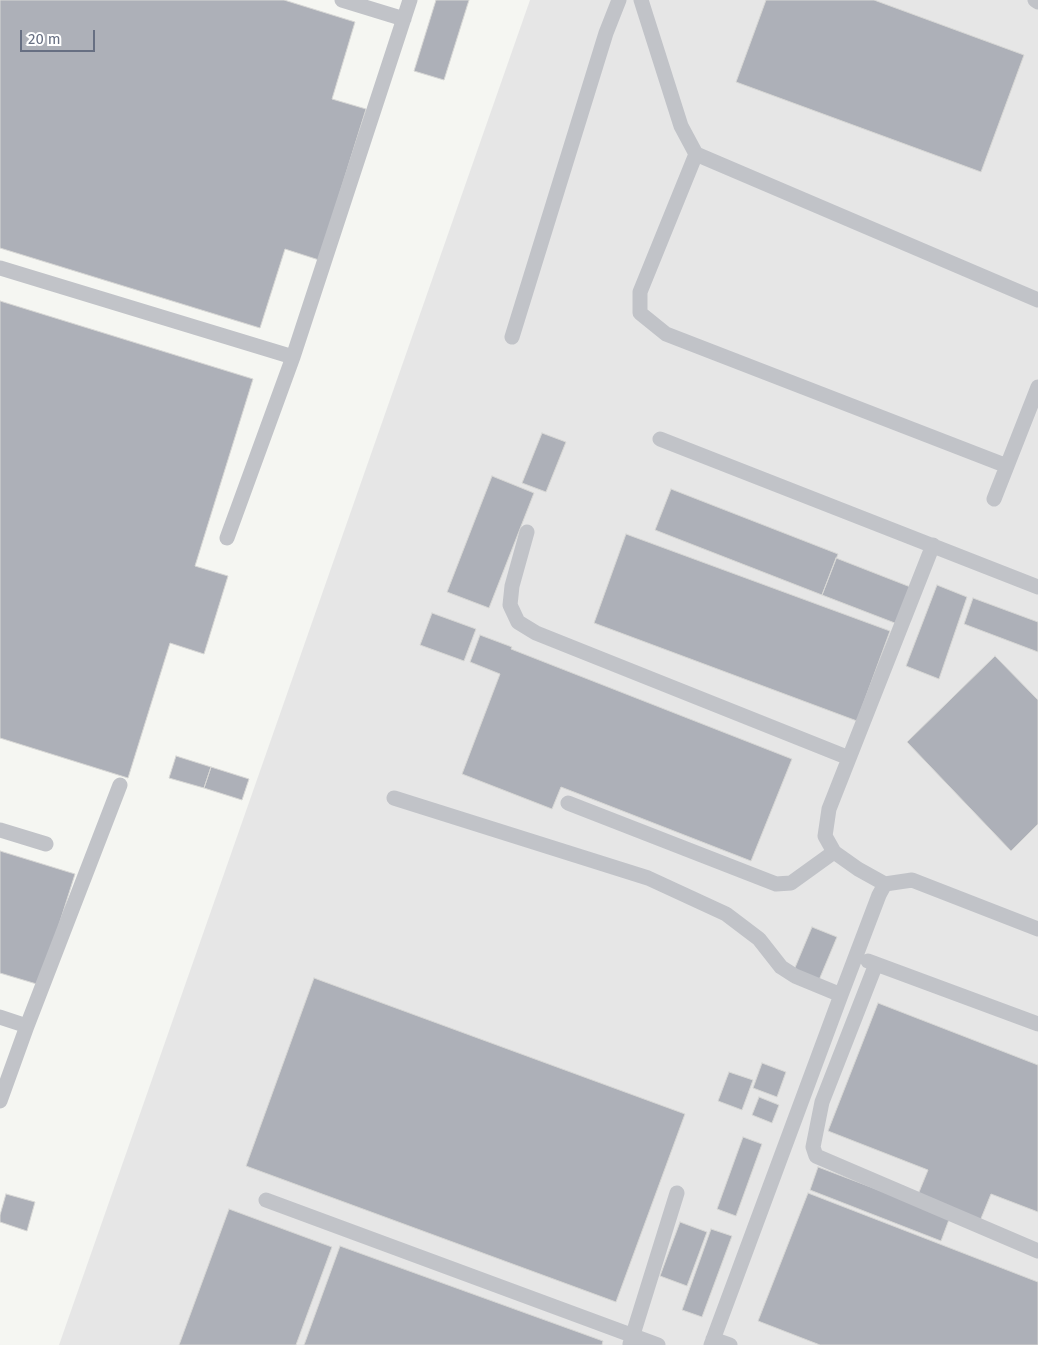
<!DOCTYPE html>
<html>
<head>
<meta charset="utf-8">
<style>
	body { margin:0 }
	#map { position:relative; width:1038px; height:1345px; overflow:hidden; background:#f5f6f2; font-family:"Fira Sans",sans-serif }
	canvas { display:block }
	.scale { position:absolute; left:20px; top:30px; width:75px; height:22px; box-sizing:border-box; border:2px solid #676f82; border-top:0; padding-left:6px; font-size:15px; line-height:18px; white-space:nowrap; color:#676f82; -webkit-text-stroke:4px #fff; paint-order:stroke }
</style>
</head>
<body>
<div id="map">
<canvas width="1038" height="1345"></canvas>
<div class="scale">20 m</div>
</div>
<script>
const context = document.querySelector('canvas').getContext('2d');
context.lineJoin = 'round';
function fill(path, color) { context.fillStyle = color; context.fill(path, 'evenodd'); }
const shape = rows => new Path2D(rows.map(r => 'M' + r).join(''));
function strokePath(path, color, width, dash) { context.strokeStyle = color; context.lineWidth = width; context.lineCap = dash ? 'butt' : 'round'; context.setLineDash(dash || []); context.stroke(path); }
fill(shape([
	[530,0,1038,0,1038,1345,59,1345]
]), '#e6e6e6');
const building = shape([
	[0,0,284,0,355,22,332,99,366,109,319,260,285,249,260,328,0,248,0,0],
	[436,0,469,0,444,80,414,71,436,0],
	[766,0,874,0,1024,55,981,172,736,82,766,0],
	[0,301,253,379,195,566,228,576,204,654,170,643,128,778,0,738,0,301],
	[542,433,566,442,546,492,522,483,542,433],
	[492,476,534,493,489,608,447,592,492,476],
	[671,489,838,554,822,595,655,530,671,489],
	[626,534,890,631,857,721,594,623,626,534],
	[836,558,913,588,900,625,822,595,836,558],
	[937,585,967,597,939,679,906,666,937,585],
	[973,598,1038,622,1038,652,964,624,973,598],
	[432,613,476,629,464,661,420,645,432,613],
	[480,635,512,647,511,649,792,759,751,861,561,787,552,809,462,774,500,674,470,662,480,635],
	[995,656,1038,700,1038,824,1011,851,907,742,995,656],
	[176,756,211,767,204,788,169,778,176,756],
	[211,767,249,779,242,800,204,788,211,767],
	[0,851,75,874,40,985,0,973,0,851],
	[812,927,837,937,819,980,794,970,812,927],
	[314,978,685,1114,616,1302,246,1166,314,978],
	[878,1003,1038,1065,1038,1212,991,1194,980,1221,917,1197,928,1170,828,1131,878,1003],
	[762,1063,786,1072,777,1097,753,1088,762,1063],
	[729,1072,753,1080,742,1110,718,1101,729,1072],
	[759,1097,779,1105,772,1123,752,1115,759,1097],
	[743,1137,762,1144,736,1216,717,1209,743,1137],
	[818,1167,950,1217,941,1241,810,1190,818,1167],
	[808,1193,1038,1282,1038,1345,820,1345,758,1321,808,1193],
	[6,1194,35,1202,27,1231,0,1222,0,1215,6,1194],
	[229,1209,332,1247,296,1345,179,1345,229,1209],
	[680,1222,707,1232,687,1286,660,1276,680,1222],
	[711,1229,732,1236,702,1317,682,1310,711,1229],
	[340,1246,603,1341,602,1345,304,1345,340,1246]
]);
fill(building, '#adb0b8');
strokePath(building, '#d7d7d5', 1);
strokePath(shape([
	[342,0,404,19],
	[641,0,681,126,696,154,1038,300],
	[1035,0,1038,2],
	[696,154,640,292,640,313,666,334,1007,466],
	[0,268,293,357],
	[512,337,606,33,619,0],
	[660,439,1038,587],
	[994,499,1038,387],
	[527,532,512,586,510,605,518,622,536,633,849,758],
	[227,538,293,357,410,0],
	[394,798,648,878,726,914,759,939,781,967,795,976,841,995],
	[568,803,776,884,791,883,834,852],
	[0,830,46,844],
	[885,884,858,869,834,852,825,836,829,809,933,545],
	[868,961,1038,1024],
	[876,964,822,1102,813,1147,816,1156,1038,1251],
	[0,1017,27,1026,0,1101],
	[27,1026,120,785],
	[266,1200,658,1345],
	[713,1339,730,1345],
	[630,1344,677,1193],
	[711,1345,841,995,879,895,885,884,912,880,1038,929]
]), '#c1c3c8', 15);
</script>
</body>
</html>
